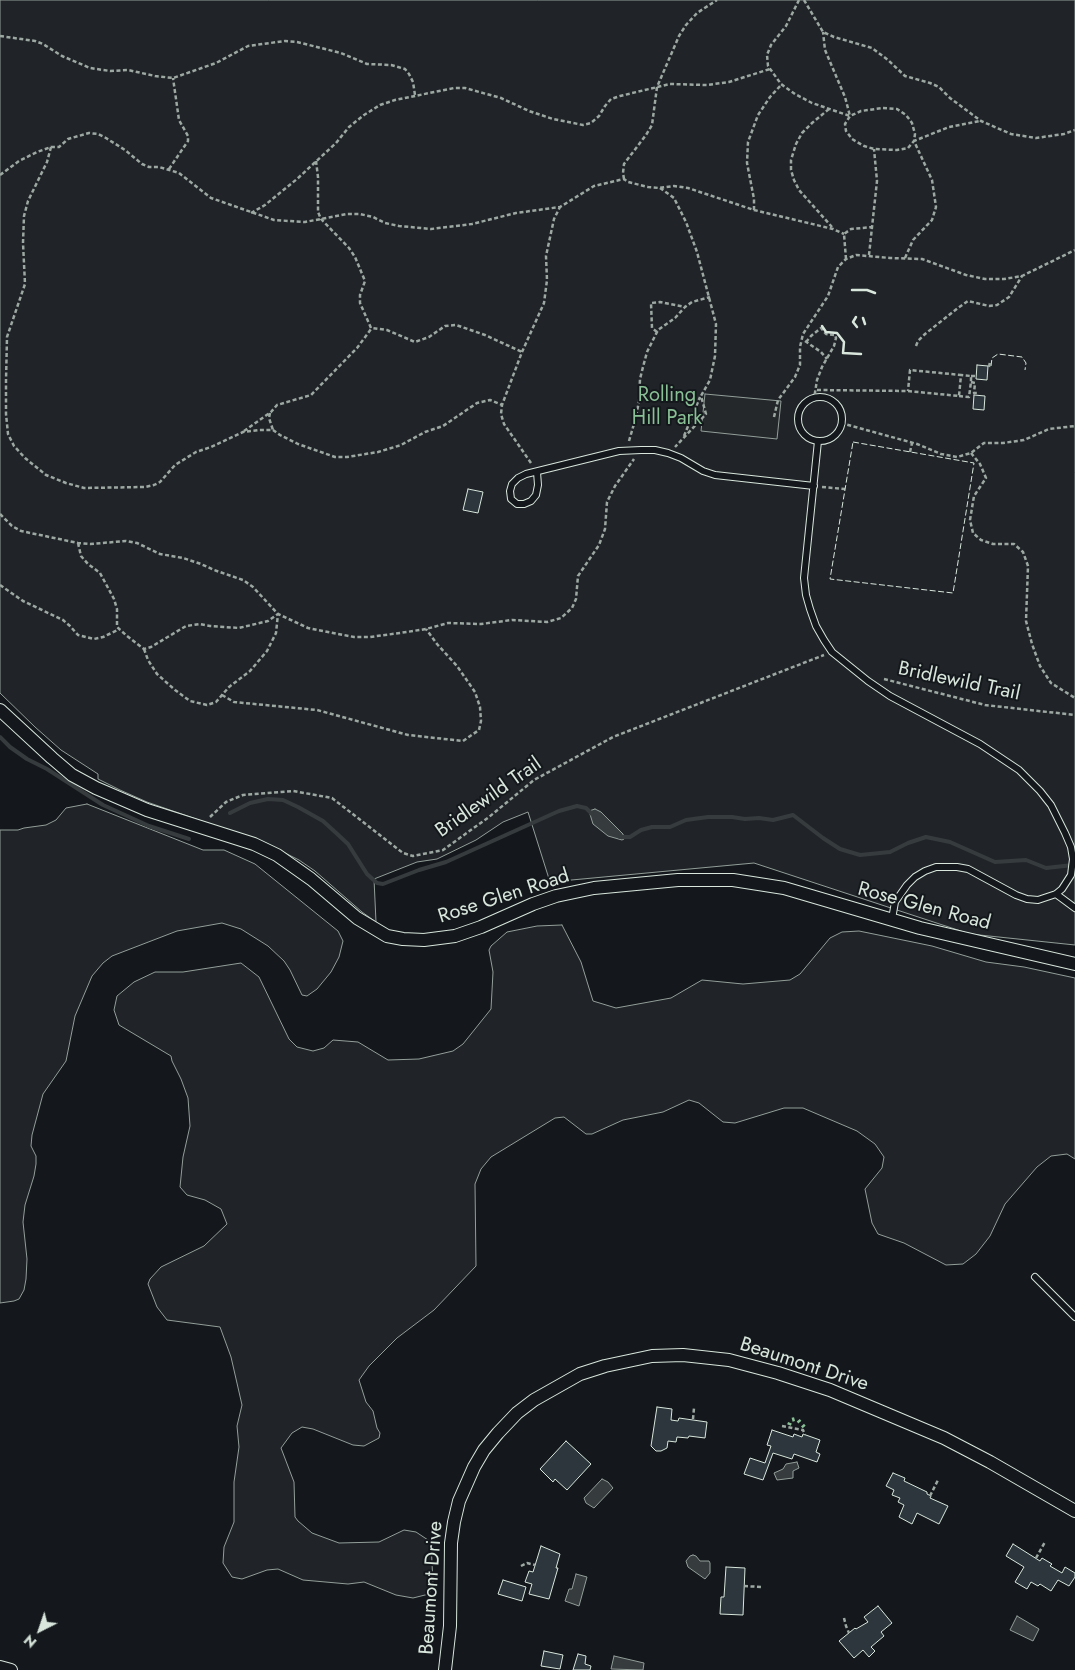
<!DOCTYPE html>
<html>
<head>
<meta charset="utf-8">
<style>
	body { margin:0 }
	#map { position:relative; width:1075px; height:1670px; overflow:hidden; background:#14181c; font-family:Jost,sans-serif }
	canvas { display:block }
	.north { position:absolute; left:15px; top:1605px; width:50px; height:50px; -webkit-text-stroke:4px #14181c; paint-order:stroke; rotate:221deg; font-size:14px; font-weight:700; line-height:20px; text-align:center; color:#d8e6dc }
	.north::after { content:''; display:block; margin:auto; width:18px; height:22px; background:#d8e6dc; clip-path:polygon(50% 0,100% 100%,50% 72%,0 100%) }
</style>
</head>
<body>
<div id="map">
<canvas width="1075" height="1670"></canvas>
<div class="north">N</div>
</div>
<script>
const context = document.querySelector('canvas').getContext('2d');
context.lineJoin = 'round';
function fill(path, color) { context.fillStyle = color; context.fill(path, 'evenodd'); }
const shape = rows => new Path2D(rows.map(r => 'M' + r).join(''));
function strokePath(path, color, width, dash) { context.strokeStyle = color; context.lineWidth = width; context.lineCap = dash ? 'butt' : 'round'; context.setLineDash(dash || []); context.stroke(path); }
function drawText(font, color, halo, rows, align = 'center') {
  context.font = font + ' Jost,sans-serif'; context.lineWidth = 4; context.setLineDash([]); context.textBaseline = 'middle'; context.strokeStyle = halo; context.fillStyle = color; for (const [text, x, y, turn = 0] of rows) {
    context.save(); context.translate(x, y); context.rotate((+turn || 0) * Math.PI / 180); context.textAlign = isNaN(turn) ? turn : align; if (halo) context.strokeText(text, 0, 0); context.fillText(text, 0, 0); context.restore();
  }
}
const green = shape([
	[0,0,1075,0,1075,945,970,934,754,863,550,882,528,812,503,822,476,840,437,859,417,862,374,879,376,922,362,912,315,871,299,860,265,843,147,802,120,790,98,779,98,774,61,750,35,727,0,693,0,0],
	[87,804,203,850,224,850,255,864,338,931,343,941,339,957,331,972,317,989,307,996,302,995,290,970,284,961,268,946,241,929,222,923,177,931,112,956,103,963,92,976,75,1016,66,1061,43,1094,32,1135,31,1146,36,1156,36,1164,34,1176,25,1205,23,1222,27,1259,26,1279,24,1290,19,1299,14,1301,0,1303,0,830,18,830,24,828,46,825,56,820,66,808,87,804],
	[562,925,581,962,593,1001,616,1008,671,998,702,980,743,984,790,980,800,974,830,938,842,932,859,931,932,946,986,962,1024,967,1075,978,1075,1159,1067,1154,1051,1156,1037,1167,1005,1204,990,1236,976,1254,963,1264,946,1265,904,1243,878,1234,872,1223,865,1189,882,1168,884,1157,875,1144,857,1131,803,1108,784,1108,735,1123,723,1122,699,1103,689,1100,663,1112,623,1120,592,1134,586,1134,564,1117,555,1118,491,1157,481,1169,475,1184,476,1266,434,1310,397,1338,369,1366,359,1380,366,1402,373,1411,377,1428,380,1433,379,1438,364,1446,353,1445,313,1429,302,1427,292,1433,281,1448,294,1482,295,1517,298,1521,312,1533,339,1543,379,1542,404,1530,416,1532,431,1542,433,1584,429,1594,413,1598,396,1595,364,1582,348,1584,303,1580,278,1569,267,1570,242,1579,232,1577,223,1563,224,1547,234,1522,234,1482,239,1447,237,1426,242,1405,231,1357,220,1327,167,1320,157,1307,148,1284,150,1279,161,1267,204,1246,227,1224,221,1209,205,1200,187,1195,180,1187,183,1157,190,1126,188,1098,181,1079,172,1061,171,1056,119,1025,114,1010,117,996,134,982,155,972,183,972,241,963,259,977,289,1039,297,1047,313,1051,324,1048,333,1040,358,1042,388,1060,419,1059,453,1051,463,1044,491,1009,493,972,489,950,491,946,507,932,537,926,562,925]
]);
fill(green, '#202428');
strokePath(green, '#939e99', 1);
const parking = shape([
	[705,394,781,401,777,439,701,431,705,394]
]);
fill(parking, '#24282b');
strokePath(parking, '#939e99', 1);
const water = shape([
	[595,809,601,812,623,834,624,839,622,840,608,836,593,824,589,811,595,809],
	[797,1462,799,1468,793,1471,793,1478,777,1480,774,1473,783,1469,786,1464,797,1462],
	[602,1479,608,1482,613,1488,594,1508,586,1503,584,1498,602,1479],
	[693,1555,696,1556,700,1561,709,1561,710,1563,710,1573,705,1579,688,1567,686,1561,690,1556,693,1555],
	[576,1574,587,1577,579,1606,565,1601,569,1589,572,1589,576,1574],
	[1017,1616,1039,1629,1033,1641,1010,1630,1017,1616],
	[614,1656,644,1663,643,1670,611,1669,614,1656]
]);
fill(water, '#363b3e');
strokePath(water, '#939e99', 1);
strokePath(shape([
	[0,737,10,747,27,759,47,769,103,805,149,826,189,839],
	[230,813,250,803,268,799,283,800,298,807,323,821,334,831,348,844,367,874,377,883,383,884,419,870,446,862,559,811,577,806,586,808,592,814],
	[620,837,630,837,641,830,652,827,670,827,686,820,708,817,732,817,745,819,759,818,773,820,793,815,823,838,840,849,860,855,890,852,908,843,926,837,950,842,995,862,1026,860,1046,868,1073,865]
]), '#363b3e', 4);
const building = shape([
	[977,365,988,366,987,380,976,379,977,365],
	[974,395,985,396,984,410,973,409,974,395],
	[468,489,483,492,478,513,463,510,468,489],
	[657,1407,672,1409,671,1420,678,1421,679,1418,707,1422,705,1438,689,1436,688,1438,677,1437,676,1442,668,1441,667,1448,661,1451,656,1451,651,1446,657,1407],
	[772,1430,793,1437,794,1434,802,1437,803,1434,820,1440,816,1452,820,1454,817,1462,794,1454,792,1459,773,1453,763,1480,744,1474,750,1458,765,1463,771,1446,767,1445,772,1430],
	[566,1441,591,1464,567,1490,555,1479,553,1482,540,1469,566,1441],
	[893,1473,905,1478,904,1481,927,1492,927,1494,931,1496,930,1498,948,1506,939,1524,917,1513,912,1524,899,1517,904,1505,898,1502,900,1498,892,1495,894,1490,886,1486,893,1473],
	[1013,1544,1040,1561,1042,1558,1052,1564,1050,1566,1062,1573,1065,1567,1075,1573,1075,1577,1069,1586,1058,1580,1051,1591,1040,1584,1038,1586,1031,1582,1027,1589,1015,1582,1024,1567,1006,1556,1013,1544],
	[541,1546,560,1554,556,1568,558,1568,549,1599,529,1594,532,1584,525,1582,529,1571,533,1572,541,1546],
	[726,1567,745,1568,743,1615,720,1614,721,1597,724,1597,726,1567],
	[503,1580,526,1587,522,1601,498,1594,503,1580],
	[878,1606,892,1623,881,1632,884,1636,871,1647,875,1651,869,1657,863,1650,854,1658,839,1641,855,1628,856,1629,868,1622,864,1617,878,1606],
	[544,1651,563,1655,560,1669,541,1666,544,1651],
	[578,1654,586,1656,585,1664,591,1666,590,1670,573,1670,578,1654]
]);
fill(building, '#2c363c');
strokePath(building, '#d8e6dc', 1);
const lane = shape([
	'798 419a22 22 0 1 1 44 0a22 22 0 1 1-44 0Z',
	[818,441,804,578,806,595,810,609,816,626,824,640,832,652,868,681,890,696,980,744,1019,770,1040,791,1051,805,1065,833,1071,847,1073,859,1071,875,1062,889,1056,894,1038,900,1027,899,1016,895,968,869,957,867,936,867,925,871,915,877,907,885,895,902,892,919],
	[537,472,538,485,536,495,531,501,524,504,517,504,511,499,510,491,512,484,518,478,526,474,619,451,641,450,655,450,668,453,681,458,703,471,715,475,814,486],
	[1056,894,1075,908],
	[1035,1277,1075,1317]
]);
const street = shape([
	[0,710,52,758,72,775,96,788,147,810,254,844,277,855,311,879,357,918,387,936,403,939,424,940,455,936,481,927,533,904,556,896,594,888,678,880,733,880,784,888,920,928,1075,964],
	[0,1667,11,1670],
	[445,1670,450,1626,451,1543,454,1522,459,1501,474,1467,484,1450,498,1433,517,1413,534,1400,580,1374,605,1366,652,1356,683,1355,729,1360,778,1373,830,1390,944,1438,990,1462,1075,1511]
]);
strokePath(lane, '#d8e6dc', 8);
strokePath(street, '#d8e6dc', 14);
strokePath(shape([
	[799,0,786,26,771,45,767,55,768,66,781,84,795,94,812,103,850,116,845,97,825,50,823,32],
	[804,0,823,32,834,37,872,48,888,60,905,76,930,83,939,87,950,98,981,121,1011,134,1036,138,1064,134,1075,130],
	[0,36,35,41,43,44,62,56,90,68,110,71,128,70,155,76,173,78,216,63,248,46,285,41,297,42,341,53,367,64,391,65,405,69,409,74,413,82,415,95],
	[883,108,897,109,906,115,912,123,915,134,914,141,908,148,897,150,874,149,864,146,852,139,846,131,845,124,850,116,861,111,883,108],
	[829,109,812,123,802,133,796,144,791,160,791,170,794,180,799,190,832,227],
	[51,147,47,162,28,201,24,216,23,243,25,284,7,337,6,381,6,414,8,434,14,446,25,458,46,475,66,483,84,488,145,487,154,485,160,482,175,465,196,452,211,447,243,432,259,430,273,430,280,435,298,444,335,457,347,457,378,452,401,445,425,432,443,426,477,403,490,400,502,405],
	[316,161,318,177,318,212,321,219,349,248,355,257,365,281,360,295,360,303,371,328,387,330,415,342,429,337,445,326,456,325,485,335,522,352],
	[169,169,188,141,188,136,179,120,173,78],
	[0,175,19,161,37,152,51,147,59,147,68,139,89,133,98,134,106,138,125,150,142,164,149,167,159,167,179,173,211,198,274,220,305,222,347,214,360,214,373,217,385,223,399,226,431,229,472,224,516,213,560,207,594,186,624,179,628,182,648,187,659,188,674,186,688,188,754,210,833,229,844,234],
	[624,179,623,173,624,164,646,135,652,125,657,87,679,36,686,25,697,13,717,0],
	[660,188,674,198,686,222,697,252,716,324,715,356,710,380,701,396,706,414,675,447],
	[754,210,754,199,747,163,748,142,758,115,770,97,781,85],
	[251,213,265,205,297,179,336,143,349,127,364,115,380,105,395,100,454,88,465,88,501,98,529,111,553,119,583,125,591,123,599,116,605,106,611,99,620,96,670,84,707,85,729,82,770,69],
	[869,255,877,181,874,149],
	[905,258,913,240,932,220,936,207,932,180,914,141,949,127,980,121],
	[846,259,844,234,851,229,873,227],
	[657,332,652,328,651,303,660,302,685,307],
	[805,341,821,352,827,359],
	[806,342,811,336,821,328,826,334,835,335,836,338,834,346,822,367,817,380,814,399],
	[916,346,918,341,925,334,958,308,968,301,989,306,997,305,1009,297,1022,276],
	[989,367,990,362],
	[971,376,976,376],
	[971,382,975,383,974,393,979,393],
	[817,390,908,391,959,396,961,375,910,370,908,391],
	[959,396,969,397,971,382,971,376,961,375],
	[270,413,269,418,273,430],
	[774,417,778,400,795,377,800,365,800,347,803,334,828,296,838,267,846,259,856,255,890,258,922,259,966,275,985,279,1004,279,1022,276,1075,250],
	[841,423,917,444,941,454,957,457,971,453,984,443,1003,443,1024,440,1049,429,1075,426],
	[244,431,271,412,277,405,311,395,357,348,371,329],
	[684,436,700,397],
	[629,441,636,417,639,401,640,379,643,367,647,352,658,330,675,318,685,307,692,302,710,297],
	[910,452,912,443],
	[971,453,980,464,986,478,974,496,970,520,973,533,981,540,993,544,1014,544,1023,552,1028,566,1026,621,1032,644,1040,666,1051,683,1075,698],
	[531,463,504,424,501,414,502,405,522,352,544,303,547,280,546,256,554,219,560,207],
	[822,487,845,489],
	[0,514,12,526,21,531,78,543,90,544,126,541,137,543,160,554,183,558,201,564,214,570,243,580,253,587,278,614,308,628,354,637,370,637,400,633,426,629,448,623,481,624,512,620,547,622,561,618,572,608,576,599,578,576,599,545,605,529,607,502,615,486,634,459],
	[78,543,81,556,88,564,100,573,114,599,117,609,117,627,127,636,144,649,151,647,186,626,200,624,210,626,239,628,268,621,278,614],
	[0,585,23,601,63,620,70,626,78,635,94,639,103,637,120,629],
	[144,649,148,660,157,674,175,690,190,701,207,705,216,702,229,687,250,671,267,651,276,633,278,614],
	[884,679,985,705,1075,715],
	[222,695,234,702,317,710,408,735,463,741,479,730,481,721,480,707,475,692,457,666,437,644,426,629],
	[210,817,226,802,243,795,293,791,332,798,403,853,413,856,443,850,489,817,534,780,613,737,824,655],
	[693,1419,694,1408],
	[782,1426,803,1430,805,1435],
	[930,1496,938,1480],
	[1036,1558,1045,1542],
	[521,1566,527,1563,535,1565],
	[744,1586,761,1587],
	[844,1618,846,1626,849,1633]
]), '#9da8a2', 2.5, [4, 2.5]);
strokePath(lane, '#14181c', 6);
strokePath(street, '#14181c', 12);
strokePath(shape([
	[789,1425,791,1420,795,1419,798,1420,805,1428]
]), '#8ac095', 4, [2.5, 4]);
strokePath(shape([
	[991,366,992,358,998,354,1022,357,1026,363,1025,370],
	[853,442,974,463,953,593,830,579,853,442]
]), '#d8e6dc', 1, [6, 2.5]);
strokePath(shape([
	[852,290,867,290,875,293],
	[856,317,853,322,857,327],
	[863,318,865,324],
	[822,326,826,332,837,333,844,342,843,353,861,354]
]), '#d8e6dc', 2.5);
drawText('20px', '#8ac095', '#14181c', [
	["Rolling",667,396],
	["Hill Park",667,419]
]);
drawText('20px', '#d8e6dc', '#14181c', [
	["Bridlewild Trail",959,682,12],
	["Bridlewild Trail",489,798,-35],
	["Rose Glen Road",504,897,-18],
	["Rose Glen Road",924,907,15],
	["Beaumont Drive",804,1365,18],
	["Beaumont Drive",432,1588,-86]
]);
</script>
</body>
</html>
